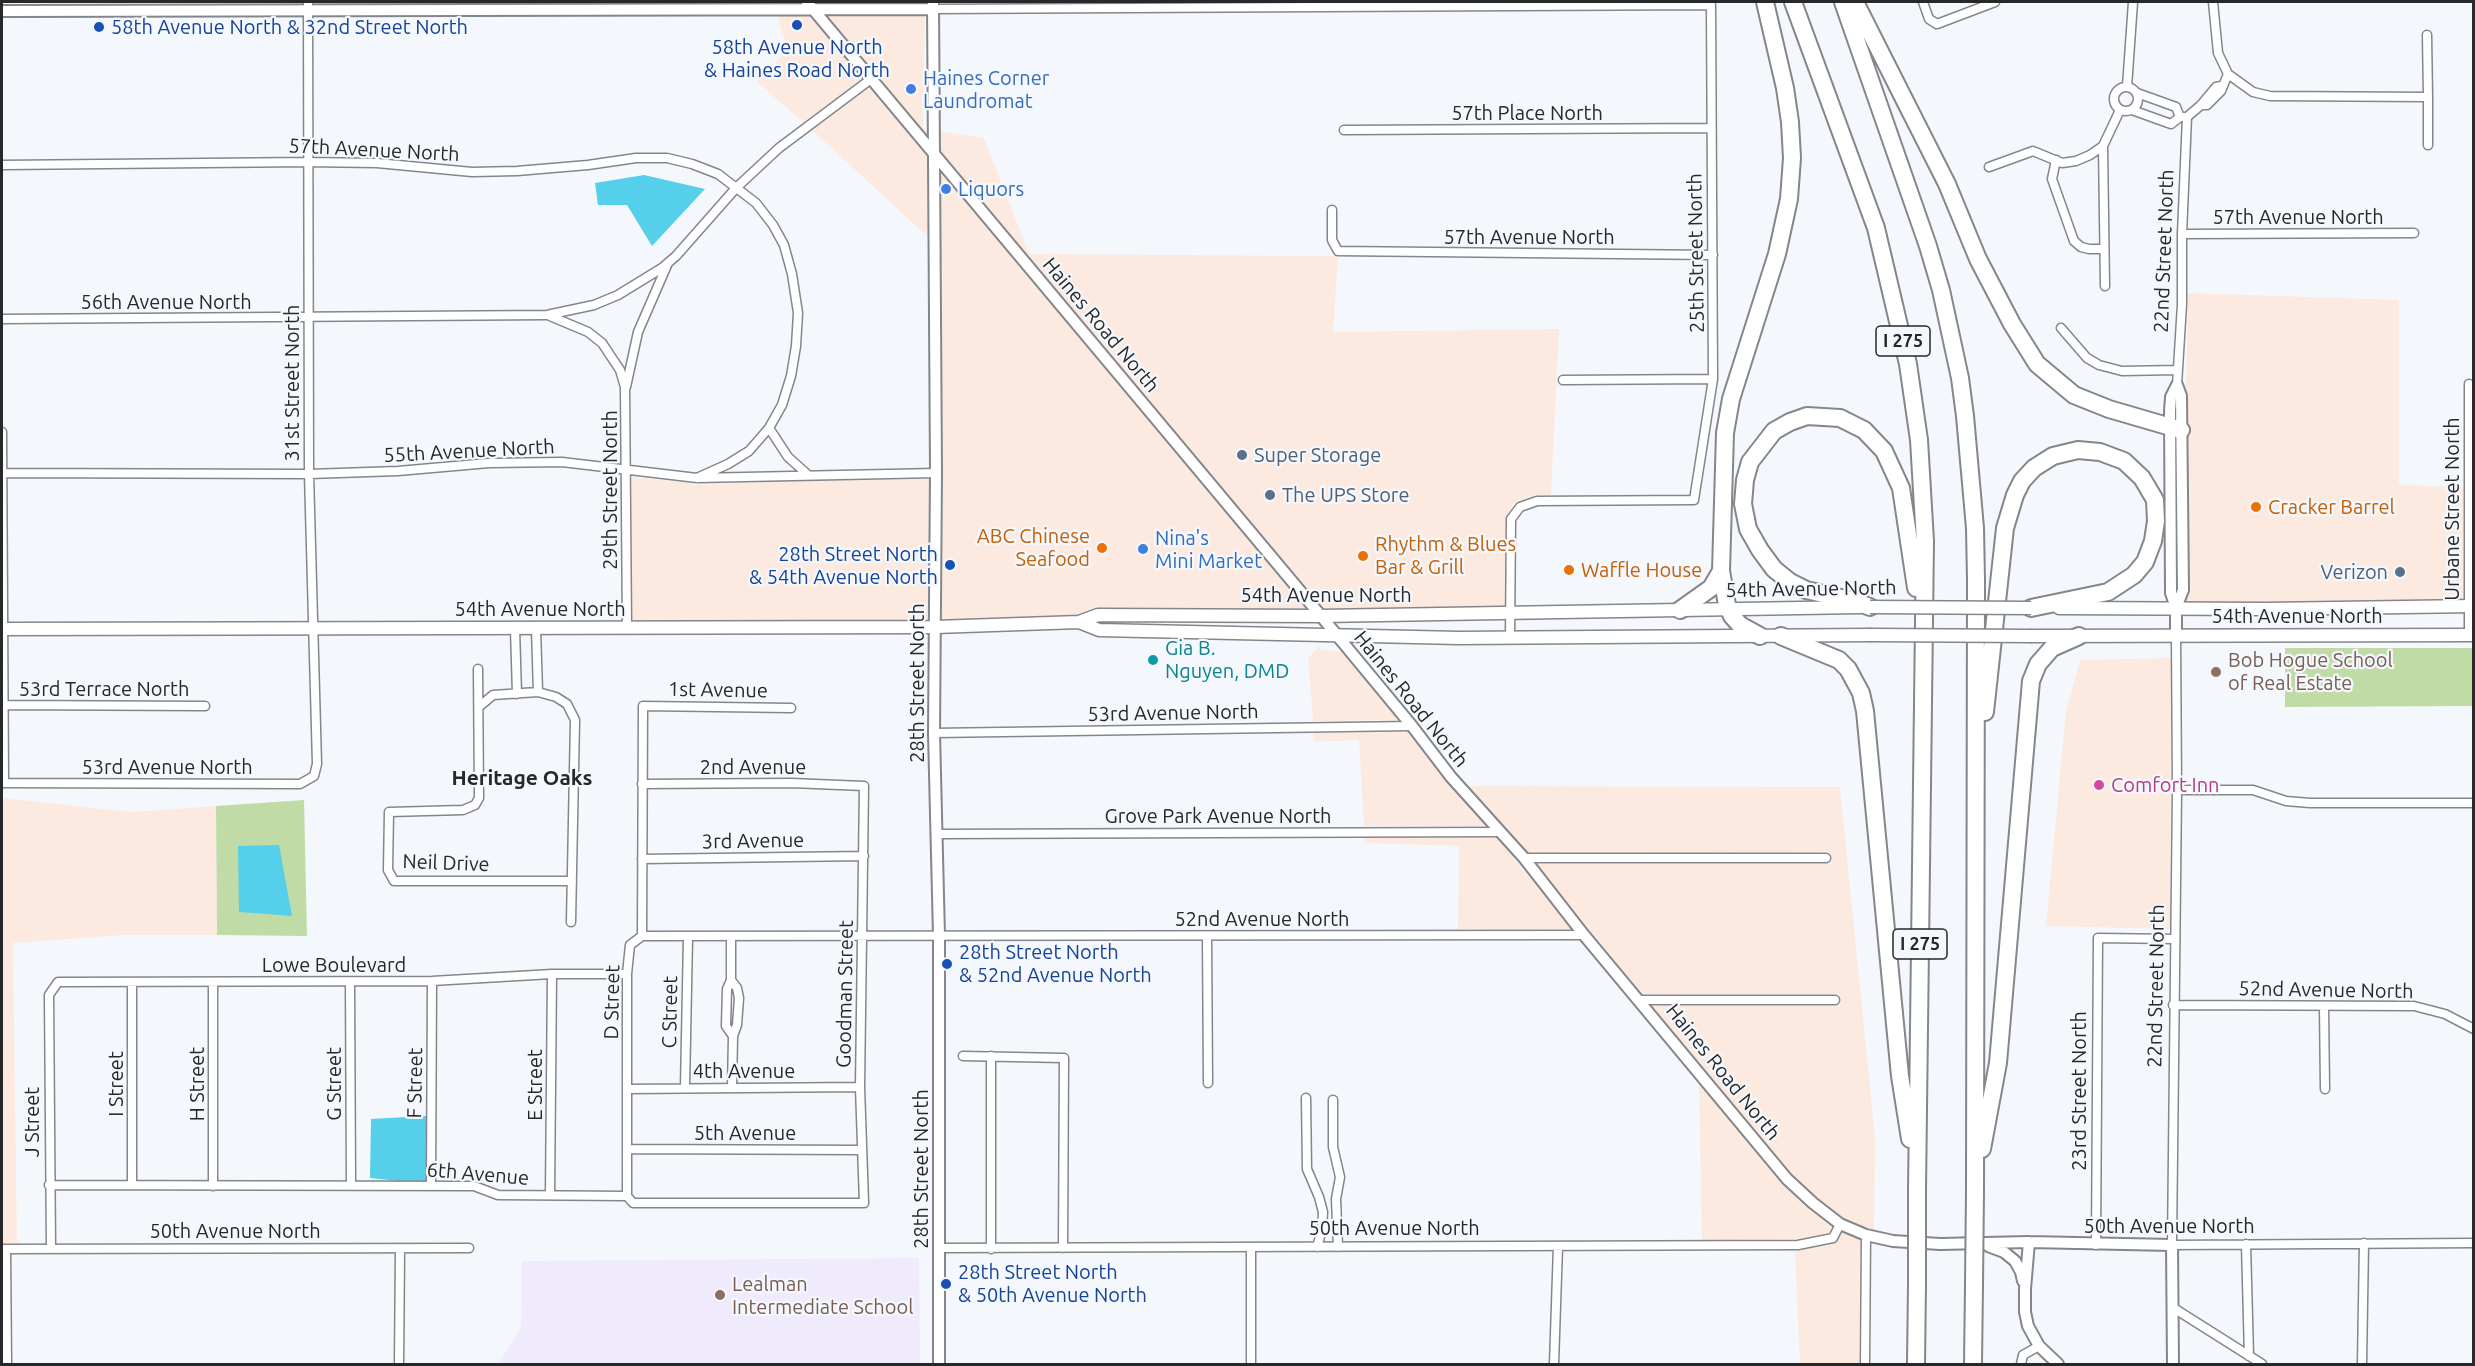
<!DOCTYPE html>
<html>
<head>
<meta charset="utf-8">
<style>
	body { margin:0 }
	#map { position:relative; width:2475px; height:1366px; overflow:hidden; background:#f4f8fd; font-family:Ubuntu,sans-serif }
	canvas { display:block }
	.frame { position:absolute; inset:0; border:3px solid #262829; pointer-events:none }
</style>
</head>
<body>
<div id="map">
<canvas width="2475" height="1366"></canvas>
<div class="frame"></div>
</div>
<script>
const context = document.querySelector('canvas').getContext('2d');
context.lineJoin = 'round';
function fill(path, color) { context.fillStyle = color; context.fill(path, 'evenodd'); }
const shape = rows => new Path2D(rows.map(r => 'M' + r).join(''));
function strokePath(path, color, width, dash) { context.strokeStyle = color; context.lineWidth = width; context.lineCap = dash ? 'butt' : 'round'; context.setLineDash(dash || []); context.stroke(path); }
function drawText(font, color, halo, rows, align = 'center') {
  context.font = font + ' Ubuntu,sans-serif'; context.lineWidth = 4.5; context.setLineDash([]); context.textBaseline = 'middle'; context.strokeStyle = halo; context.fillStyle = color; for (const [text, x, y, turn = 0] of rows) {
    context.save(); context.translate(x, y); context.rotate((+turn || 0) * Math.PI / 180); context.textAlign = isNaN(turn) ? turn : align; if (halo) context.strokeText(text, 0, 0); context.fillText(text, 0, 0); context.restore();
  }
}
fill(shape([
	[925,15,923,128,928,129,928,138,826,16],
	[778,16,812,16,863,78,803,122,757,82,787,50],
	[870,86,927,155,929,238,812,130],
	[938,131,984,138,1029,254,1334,256,1338,257,1333,332,1559,329,1551,495,1535,495,1521,500,1519,499,1514,503,1507,515,1505,607,1323,610,938,150],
	[938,167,972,207,1308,610,1098,609,1075,616,940,621,942,479],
	[2188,293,2399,300,2399,485,2463,487,2463,600,2184,603,2188,590,2186,394],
	[632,477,693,483,694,485,805,480,807,482,809,480,931,479,930,620,632,622],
	[1320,645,1321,650,1341,651,1400,720,1313,721,1308,658],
	[2171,658,2170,929,2046,926,2066,711,2080,660],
	[1409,732,1447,781,1487,826,1364,826,1359,740,1314,742,1313,733],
	[1467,786,1840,787,1875,1137,1874,1230,1843,1219,1816,1199,1791,1175,1652,1006,1840,1006,1840,994,1642,994,1536,864,1831,864,1831,852,1526,853],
	[2,798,132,812,216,806,217,935,125,935,13,943,17,1243,2,1243],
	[1365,838,1497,838,1573,929,1458,929,1459,846,1365,843],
	[1699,1081,1784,1183,1809,1208,1833,1226,1829,1233,1797,1239,1702,1240],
	[1842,1231,1860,1240,1859,1364,1800,1364,1795,1251,1834,1244]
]), '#fceae0');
fill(shape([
	[919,1258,920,1364,498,1364,521,1328,522,1261]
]), '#efebfd');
fill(shape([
	[2285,648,2473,648,2473,706,2285,707],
	[304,800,307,936,217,935,216,806]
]), '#c1dba7');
fill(shape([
	[644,175,705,189,652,246,627,205,598,205,595,183],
	[279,845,292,916,239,912,238,846],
	[426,1116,427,1184,370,1178,371,1119]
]), '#56cfea');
const minor = shape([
	[1923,2,1929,19,1937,24,1995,2],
	[2213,2,2218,53,2228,74,2253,92,2270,96,2428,97,2427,35],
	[933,9,1711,5,1713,379,1694,500,1537,501,1520,507,1511,519,1510,638],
	[2127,87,2133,2],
	'2114 99a12 12 0 1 1 24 0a12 12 0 1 1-24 0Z',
	[2137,93,2176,107,2180,117],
	[2428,97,2428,145],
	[2201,105,2207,105,2221,91,2228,74],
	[2132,110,2171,124,2180,117,2187,117,2201,105,2216,87,2221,86],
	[1344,130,1710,128],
	[2056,160,2052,179,2074,241,2081,247,2089,249,2104,249],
	[2,165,307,162,377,163,472,172,517,171,588,165,636,158,667,158,692,164,718,174,756,203,773,225,784,245,792,274,798,313,796,346,791,376,782,405,769,428,749,451,728,464,697,478],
	[1989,167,2033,151,2062,163,2076,161,2090,155,2103,146],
	[1332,210,1332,240,1338,251,1713,255],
	[2182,234,2414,233],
	[2105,286,2103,146,2120,110],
	[550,316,588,332,602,343,620,370,625,387,627,628],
	[2,319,547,315,594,305,618,295,662,268,676,256,736,188,779,148,871,79],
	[2061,328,2087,358,2099,365,2122,371,2177,370],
	[1563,380,1713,379],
	[2177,385,2182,304,2182,234,2187,117],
	[626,387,638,332,668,263],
	[769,428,788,457,807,474],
	[2,432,4,783,300,784,314,776,317,764,309,474,308,2],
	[2,473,309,474,398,471,489,463,562,462,697,478,936,473],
	[515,629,517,694],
	[536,629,538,692],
	[2176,635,2177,790,2172,1245,2474,1243],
	[2469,635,2469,384],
	[478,669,479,798,475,805,463,810,389,812,388,870,394,881,572,881],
	[4,705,205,706],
	[480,706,493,695,538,692,556,697,567,704,575,720,571,922],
	[934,733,1412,726],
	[2177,790,2253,790,2286,801,2310,803,2474,803],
	[936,834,1499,832],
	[1524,858,1826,858],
	[642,859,864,856],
	[642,936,1584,935],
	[1207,936,1208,1083],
	[731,937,731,980,727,989,726,1026,733,1036],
	[731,980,737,988,739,998,737,1025,733,1036,732,1088],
	[350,982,351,1185],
	[132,983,132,1185],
	[1640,1000,1835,1000],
	[2173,1005,2414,1006,2445,1014,2474,1029],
	[2324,1007,2325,1089],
	[963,1056,1064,1058,1063,1248],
	[685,1088,688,937],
	[628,1089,860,1087],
	[1306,1098,1307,1169,1319,1197,1323,1212,1322,1230,1317,1247],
	[1333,1100,1333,1147,1340,1177,1336,1199,1338,1247],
	[628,1149,862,1150],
	[49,1185,474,1186,498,1195,627,1196,633,1203,864,1203,860,1087,864,786,791,783,642,784],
	[431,1185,432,981],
	[213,1186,213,982],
	[550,1195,552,974],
	[627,1196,627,974,630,945,642,936,643,706,791,708],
	[2246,1244,2249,1356],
	[2096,1245,2098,938,2175,939],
	[1251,1247,1251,1364],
	[939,1248,1798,1245,1833,1238,1840,1224],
	[2,1249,469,1248],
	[6,1249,7,1364],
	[51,1249,49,995,58,982,432,981,552,974,627,974],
	[991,1249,991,1056],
	[2172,1307,2262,1364],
	[399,1364,400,1250],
	[1554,1364,1558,1246],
	[1865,1364,1866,1235],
	[2021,1364,2023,1355,2039,1346],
	[2362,1364,2364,1243]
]);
const tertiary = shape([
	[807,2,1321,616,1412,726,1451,777,1524,858,1584,935,1787,1179,1813,1203,1840,1224,1866,1235,1893,1241,1940,1244,2029,1242,2172,1245,2173,1364],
	[933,2,936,473,934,733,939,936,939,1364],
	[2,11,933,9],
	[2176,608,2183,590,2181,396,2177,385],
	[2176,635,2176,608,2171,593,2170,411,2171,397,2177,385],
	[2029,1242,2025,1289,2025,1312,2028,1326,2039,1346,2058,1364],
	[1988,1246,2004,1252,2015,1261,2021,1272,2023,1281]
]);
const secondary = shape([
	[2059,608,2266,609,2474,606],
	[1079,622,1099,630,1459,638,1870,635],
	[2,629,935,627,1079,622,1098,615,1321,616,1860,607],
	[2032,636,2474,635]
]);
const motorway = shape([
	[1793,2,1876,228,1908,364,1919,440,1925,541,1917,1190],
	[1843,2,1928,246,1941,290,1960,378,1965,416,1975,528,1976,580,1975,1191],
	[1855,2,1947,184,1978,259,2012,324,2037,364,2074,395,2109,409,2181,430],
	[1870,607,1854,601,1806,590,1790,582,1774,569,1760,550,1748,529,1743,504,1745,480,1750,462,1774,431,1790,422,1807,416,1840,418,1864,430,1884,451,1901,488,1916,588],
	[1680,610,1711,588,1721,571],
	[1760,636,1740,625,1732,616,1727,605,1721,571,1725,433,1731,399,1777,254,1789,199,1792,158,1790,122,1785,88,1765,2],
	[1781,636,1839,660,1848,669,1861,693,1865,711,1900,1076,1910,1139],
	[1985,712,2005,528,2015,495,2022,481,2034,468,2053,456,2078,450,2100,452,2124,461,2142,478,2155,500,2156,521,2153,541,2145,562,2134,575,2108,592,2031,608],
	[1982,1149,1998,1063,2031,681,2038,664,2052,648,2079,636],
	[1916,1364,1917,1285],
	[1973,1364,1974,1285]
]);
strokePath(minor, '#83868a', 11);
strokePath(tertiary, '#83868a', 14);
strokePath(secondary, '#83868a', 15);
strokePath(motorway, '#83868a', 20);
strokePath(minor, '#fff', 8);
strokePath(tertiary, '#fff', 10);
strokePath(secondary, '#fff', 12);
strokePath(motorway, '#fff', 16);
const secondaryBridge = shape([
	[1870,607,2031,608],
	[1870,635,2032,636]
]);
const motorwayBridge = shape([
	[1917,1285,1917,1190],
	[1974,1285,1975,1191]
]);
strokePath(secondaryBridge, '#83868a', 15, []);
strokePath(motorwayBridge, '#83868a', 20, []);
strokePath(secondaryBridge, '#fff', 12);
strokePath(motorwayBridge, '#fff', 16);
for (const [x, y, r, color] of [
	[797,25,6,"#1a4fb4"],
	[99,27,6,"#1a4fb4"],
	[911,89,6,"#3f7fe0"],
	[946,189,6,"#3f7fe0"],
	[1242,455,6,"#5c6f8a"],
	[1270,495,6,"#5c6f8a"],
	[2256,507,6,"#e8710a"],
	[1102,548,6,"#e8710a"],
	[1143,549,6,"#3f7fe0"],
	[1363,556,6,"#e8710a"],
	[950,565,6,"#1a4fb4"],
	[1569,570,6,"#e8710a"],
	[2400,572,6,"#5c6f8a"],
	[1153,660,6,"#0f9aa8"],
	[2216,672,6,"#8d6e63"],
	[2099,785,6,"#d1479c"],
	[947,964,6,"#1a4fb4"],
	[946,1284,6,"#1a4fb4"],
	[720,1295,6,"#8d6e63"]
]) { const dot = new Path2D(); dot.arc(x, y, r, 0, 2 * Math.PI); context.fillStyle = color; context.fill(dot); strokePath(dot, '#f4f8fd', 2); }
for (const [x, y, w] of [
	[1903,341,54],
	[1920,944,54]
]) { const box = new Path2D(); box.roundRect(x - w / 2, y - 15, w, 30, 4.5); context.fillStyle = '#f4f8fd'; context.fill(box); strokePath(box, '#262829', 1.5); }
drawText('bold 18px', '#262829', null, [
	["I 275",1903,341],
	["I 275",1920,944]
]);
drawText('20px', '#164399', '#f4f8fd', [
	["58th Avenue North & 32nd Street North",111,27],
	["58th Avenue North",797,47,"center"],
	["& Haines Road North",797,70,"center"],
	["28th Street North",938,554,"right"],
	["& 54th Avenue North",938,577,"right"],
	["28th Street North",959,952],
	["& 52nd Avenue North",959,975],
	["28th Street North",958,1272],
	["& 50th Avenue North",958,1295]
], 'left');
drawText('20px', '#366cbe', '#f4f8fd', [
	["Haines Corner",923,78],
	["Laundromat",923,101],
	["Liquors",958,189],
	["Nina's",1155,538],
	["Mini Market",1155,561]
], 'left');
drawText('20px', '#262829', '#f4f8fd', [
	["57th Place North",1527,113],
	["57th Avenue North",374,150,3],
	["57th Avenue North",2298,217],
	["57th Avenue North",1529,237],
	["22nd Street North",2164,251,-88],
	["25th Street North",1696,253,-91],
	["56th Avenue North",166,302],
	["Haines Road North",1101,325,50],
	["31st Street North",292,383,-90],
	["55th Avenue North",469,451,-3],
	["29th Street North",610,490,-90],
	["Urbane Street North",2452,509,-90],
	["54th Avenue North",1811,589,-1],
	["54th Avenue North",1326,595],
	["54th Avenue North",540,609],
	["54th Avenue North",2297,616],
	["28th Street North",917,683,-90],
	["53rd Terrace North",104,689],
	["1st Avenue",718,690,1],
	["Haines Road North",1411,699,51],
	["53rd Avenue North",1173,713,-1],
	["53rd Avenue North",167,767],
	["2nd Avenue",753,767],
	["Grove Park Avenue North",1218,816],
	["3rd Avenue",753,841,-1],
	["Neil Drive",446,863,2],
	["52nd Avenue North",1262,919],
	["Lowe Boulevard",334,965],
	["22nd Street North",2156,986,-89],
	["52nd Avenue North",2326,990,1],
	["Goodman Street",845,994,-89],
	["D Street",612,1002,-89],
	["C Street",670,1012,-89],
	["4th Avenue",744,1071],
	["Haines Road North",1723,1072,51],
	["F Street",415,1083,-89],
	["I Street",116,1084,-90],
	["H Street",197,1084,-90],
	["G Street",334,1084,-90],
	["E Street",535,1085,-90],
	["23rd Street North",2079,1091,-90],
	["J Street",32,1122,-90],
	["5th Avenue",745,1133],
	["28th Street North",921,1169,-90],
	["6th Avenue",478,1174,5],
	["50th Avenue North",2169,1226],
	["50th Avenue North",1394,1228],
	["50th Avenue North",235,1231]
]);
drawText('20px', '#4e5e75', '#f4f8fd', [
	["Super Storage",1254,455],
	["The UPS Store",1282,495],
	["Verizon",2388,572,"right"]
], 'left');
drawText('20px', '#c56008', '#f4f8fd', [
	["Cracker Barrel",2268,507],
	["ABC Chinese",1090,536,"right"],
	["Seafood",1090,559,"right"],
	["Rhythm & Blues",1375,544],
	["Bar & Grill",1375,567],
	["Waffle House",1581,570]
], 'left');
drawText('20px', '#0d838f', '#f4f8fd', [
	["Gia B.",1165,648],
	["Nguyen, DMD",1165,671]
], 'left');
drawText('20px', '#785e54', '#f4f8fd', [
	["Bob Hogue School",2228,660],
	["of Real Estate",2228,683],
	["Lealman",732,1284],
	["Intermediate School",732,1307]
], 'left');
drawText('20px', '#b23c85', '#f4f8fd', [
	["Comfort Inn",2111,785]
], 'left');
drawText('bold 21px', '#262829', '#f4f8fd', [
	["Heritage Oaks",522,778]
]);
</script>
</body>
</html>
